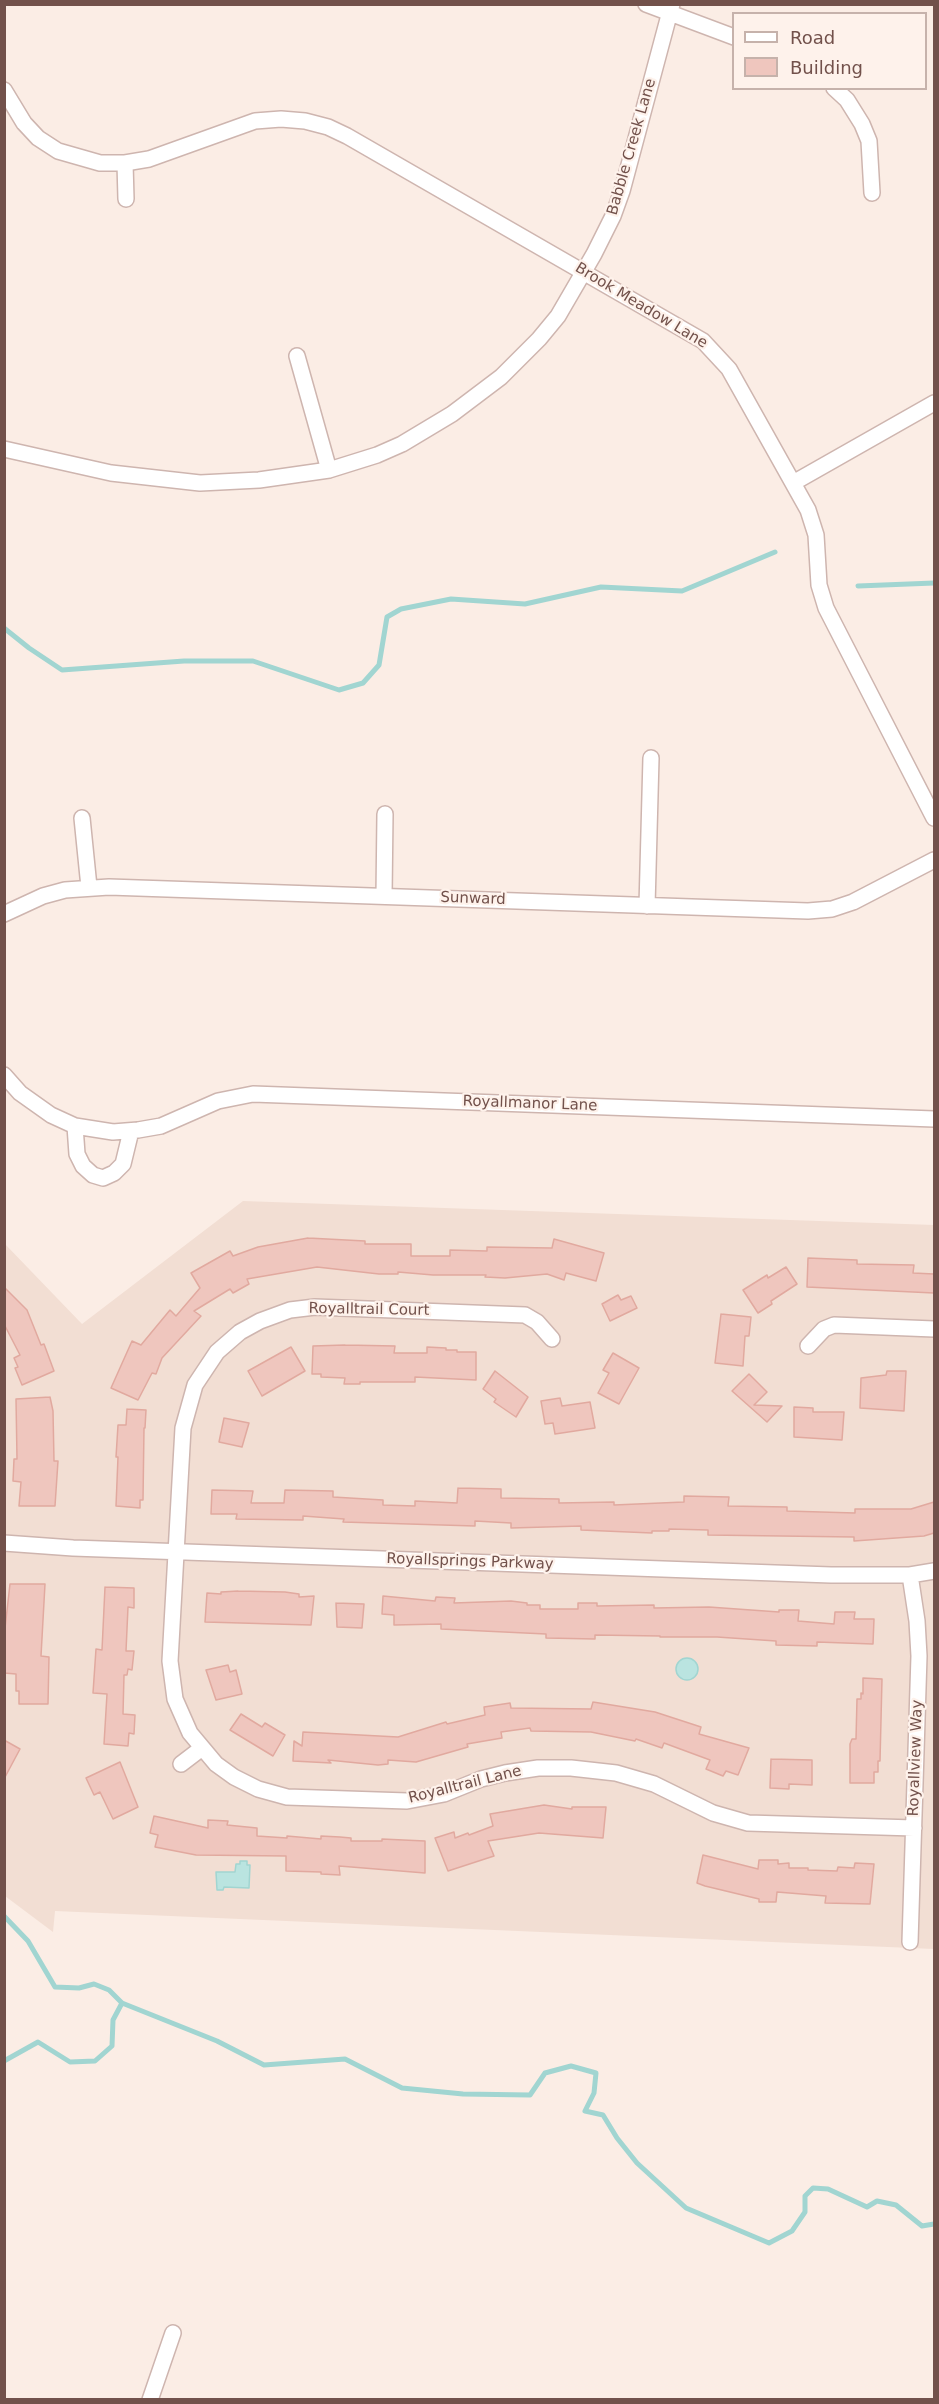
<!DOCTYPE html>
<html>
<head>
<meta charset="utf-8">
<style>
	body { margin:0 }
	#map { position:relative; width:939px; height:2404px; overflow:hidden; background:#fbede5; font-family:"DejaVu Sans",sans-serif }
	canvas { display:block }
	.frame { position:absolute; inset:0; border:6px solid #72514b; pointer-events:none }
	.legend { position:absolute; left:732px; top:12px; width:195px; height:78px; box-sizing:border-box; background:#fef2eb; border:2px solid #c6b2ab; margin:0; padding:8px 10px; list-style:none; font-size:18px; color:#72514b }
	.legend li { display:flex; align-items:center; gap:12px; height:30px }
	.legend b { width:30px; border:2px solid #c6b2ab }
</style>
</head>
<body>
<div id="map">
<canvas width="939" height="2404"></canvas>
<div class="frame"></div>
<ul class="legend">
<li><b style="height:8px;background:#fff"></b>Road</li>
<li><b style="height:16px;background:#efc6be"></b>Building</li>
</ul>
</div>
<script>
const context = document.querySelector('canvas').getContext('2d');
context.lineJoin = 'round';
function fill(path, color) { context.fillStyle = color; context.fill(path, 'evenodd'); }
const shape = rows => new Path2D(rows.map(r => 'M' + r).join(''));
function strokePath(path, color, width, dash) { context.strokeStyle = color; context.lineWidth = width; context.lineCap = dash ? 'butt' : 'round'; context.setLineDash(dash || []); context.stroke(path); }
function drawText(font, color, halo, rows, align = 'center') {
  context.font = font + ' "DejaVu Sans",sans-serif'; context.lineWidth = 4.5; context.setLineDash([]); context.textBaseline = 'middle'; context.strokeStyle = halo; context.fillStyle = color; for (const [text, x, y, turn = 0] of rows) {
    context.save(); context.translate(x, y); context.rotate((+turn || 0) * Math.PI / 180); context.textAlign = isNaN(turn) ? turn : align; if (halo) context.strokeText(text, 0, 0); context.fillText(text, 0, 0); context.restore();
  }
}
fill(shape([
	[243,1201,934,1225,934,1949,55,1911,53,1932,5,1896,4,1243,82,1324]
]), '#f2ded3');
const water = shape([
	'676 1669a11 11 0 1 1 22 0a11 11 0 1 1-22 0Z',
	[240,1861,247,1861,247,1865,250,1865,249,1888,224,1887,223,1890,217,1890,216,1872,235,1872,236,1864,240,1864,240,1861]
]);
fill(water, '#bae4e0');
strokePath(water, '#a1d5d1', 1.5);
strokePath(shape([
	[858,586,934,583],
	[4,628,29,648,62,670,184,661,253,661,339,690,363,683,379,665,387,617,401,609,451,599,525,604,601,587,682,591,775,552],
	[4,1916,28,1941,55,1987,79,1988,94,1984,109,1990,122,2003,217,2041,264,2065,345,2059,402,2088,463,2094,530,2095,545,2073,571,2066,596,2073,594,2093,585,2111,603,2115,617,2138,637,2163,686,2208,769,2243,792,2231,805,2212,805,2196,813,2188,828,2189,867,2207,877,2201,896,2205,922,2226,934,2224],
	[4,2061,38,2042,70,2062,95,2061,112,2046,113,2020,122,2003]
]), '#a1d5d1', 5);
const building = shape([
	[308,1238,365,1241,365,1244,411,1244,411,1256,450,1256,450,1250,487,1251,487,1247,552,1248,554,1239,604,1253,596,1281,566,1273,564,1280,547,1274,505,1278,485,1277,486,1275,433,1275,398,1272,398,1274,379,1274,317,1267,247,1279,249,1284,233,1293,230,1289,194,1311,201,1316,162,1358,156,1374,152,1373,138,1400,111,1388,132,1341,141,1345,170,1310,176,1316,200,1288,191,1273,230,1251,233,1256,258,1247,308,1238],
	[808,1258,857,1260,857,1264,914,1265,913,1273,934,1274,934,1293,807,1287,808,1258],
	[786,1267,797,1284,771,1301,772,1304,758,1313,743,1290,767,1275,768,1278,786,1267],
	[4,1287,27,1310,41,1345,44,1344,54,1371,22,1385,15,1368,18,1367,14,1358,20,1355,4,1324,4,1287],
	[618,1295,621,1300,631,1296,637,1308,610,1321,602,1304,618,1295],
	[721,1314,751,1317,749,1336,745,1336,743,1366,715,1363,721,1314],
	[345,1345,395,1346,394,1353,427,1353,427,1347,446,1348,446,1350,457,1350,457,1352,476,1352,476,1380,415,1377,415,1382,360,1382,360,1384,344,1384,345,1378,321,1377,321,1374,312,1374,313,1346,345,1345],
	[291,1347,305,1371,262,1396,248,1371,291,1347],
	[613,1353,639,1368,619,1404,598,1393,609,1373,603,1370,613,1353],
	[495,1371,528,1397,516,1417,494,1402,496,1399,483,1389,495,1371],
	[887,1371,906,1371,904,1411,860,1408,861,1378,886,1375,887,1371],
	[749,1374,767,1392,754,1405,782,1406,767,1422,732,1391,749,1374],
	[50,1397,53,1411,54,1461,58,1461,55,1506,19,1506,21,1482,13,1481,14,1459,17,1459,16,1399,50,1397],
	[560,1398,562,1406,590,1402,595,1428,555,1434,553,1423,545,1424,541,1401,560,1398],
	[794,1407,813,1408,813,1412,844,1412,842,1440,794,1437,794,1407],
	[127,1409,146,1410,145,1428,144,1428,143,1500,140,1500,140,1508,116,1506,118,1457,116,1457,118,1425,126,1425,127,1409],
	[224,1418,249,1423,242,1447,219,1442,224,1418],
	[458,1488,501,1489,501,1498,559,1499,559,1503,614,1502,614,1505,684,1502,684,1496,729,1497,728,1506,787,1507,787,1511,855,1513,855,1509,911,1509,934,1502,934,1533,924,1536,854,1541,854,1537,708,1535,708,1530,669,1529,669,1531,652,1531,652,1533,581,1530,581,1526,511,1528,511,1523,475,1521,475,1526,343,1522,344,1519,303,1516,303,1520,236,1519,237,1514,211,1514,212,1490,253,1491,251,1503,284,1503,285,1490,333,1491,333,1497,383,1500,383,1505,415,1506,415,1501,457,1503,458,1488],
	[10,1584,45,1584,41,1656,49,1657,48,1704,19,1704,19,1691,16,1691,16,1674,4,1673,4,1637,10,1584],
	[105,1587,134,1588,134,1608,128,1607,126,1651,134,1651,132,1670,128,1669,127,1675,124,1675,123,1714,135,1715,134,1734,129,1733,128,1746,104,1744,107,1694,93,1693,96,1649,102,1650,105,1587],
	[238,1591,285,1592,299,1594,299,1597,314,1596,311,1625,205,1622,207,1593,221,1594,221,1592,238,1591],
	[383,1596,435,1601,436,1597,455,1598,454,1603,511,1601,527,1603,527,1605,540,1605,540,1609,578,1609,578,1603,597,1603,597,1606,654,1605,654,1608,709,1607,779,1612,779,1610,799,1610,798,1621,834,1624,835,1612,855,1612,854,1619,874,1619,873,1644,817,1642,817,1646,776,1645,776,1641,717,1637,660,1637,660,1636,595,1635,595,1639,546,1638,546,1634,441,1629,441,1624,394,1625,394,1615,382,1614,383,1596],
	[336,1603,364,1604,362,1628,337,1627,336,1603],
	[228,1665,230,1672,236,1670,242,1694,216,1700,206,1670,228,1665],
	[863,1678,882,1679,880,1761,878,1761,878,1772,874,1772,874,1783,850,1783,850,1744,852,1739,856,1739,857,1699,861,1699,861,1693,863,1694,863,1678],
	[593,1702,655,1712,701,1727,699,1734,749,1748,738,1775,726,1771,723,1776,706,1769,710,1760,664,1743,662,1748,636,1739,635,1741,591,1732,531,1731,530,1728,501,1732,502,1738,467,1744,468,1747,416,1762,388,1760,388,1764,378,1765,328,1760,331,1763,293,1761,294,1741,302,1746,303,1732,398,1737,446,1722,447,1724,485,1715,484,1707,510,1703,511,1708,591,1709,593,1702],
	[241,1714,262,1727,265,1723,285,1735,273,1756,230,1730,241,1714],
	[4,1740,20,1749,4,1779,4,1740],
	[771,1759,812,1760,812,1785,789,1784,789,1789,770,1788,771,1759],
	[120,1762,138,1807,113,1819,100,1792,94,1795,86,1778,120,1762],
	[544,1805,572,1809,572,1807,606,1807,603,1838,539,1833,488,1841,494,1856,448,1871,435,1838,454,1832,455,1838,468,1833,469,1835,493,1826,490,1814,544,1805],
	[154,1816,208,1828,208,1820,228,1821,227,1825,257,1828,257,1836,287,1838,287,1836,321,1839,321,1836,340,1837,351,1838,351,1841,382,1841,382,1839,425,1841,425,1873,339,1866,340,1875,321,1874,321,1872,286,1871,286,1856,196,1855,155,1847,158,1835,150,1833,154,1816],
	[703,1855,758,1869,759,1860,778,1860,778,1864,789,1863,789,1868,808,1868,808,1870,837,1871,838,1867,854,1868,855,1863,874,1864,870,1904,825,1903,826,1896,777,1892,776,1902,759,1902,759,1899,705,1886,697,1883,703,1855]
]);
fill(building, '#efc6be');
strokePath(building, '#e1a99f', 1.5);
const minor = shape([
	[646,4,734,37],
	[834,88,847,100,862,124,869,141,872,193],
	[4,90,24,123,38,138,58,151,100,163,125,163,149,159,255,121,281,119,305,121,328,127,347,136,703,341,729,369,808,510,816,535,819,585,826,608,934,818],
	[125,163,126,199],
	[297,356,329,470],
	[4,449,111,473,200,483,259,480,329,470,377,455,402,444,452,414,501,377,539,339,558,316,594,254,613,216,622,191,672,4],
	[793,483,934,403],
	[82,818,89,887],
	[384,896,385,814],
	[647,906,651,758],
	[4,914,43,896,65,890,109,887,808,911,832,909,853,902,934,860],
	[4,1075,20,1093,51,1115,75,1126,113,1132,138,1130,161,1126,218,1101,253,1094,934,1119],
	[75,1126,77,1154,83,1166,93,1175,103,1178,114,1173,123,1164,131,1131],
	[552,1339,537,1322,525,1315,315,1307,290,1310,260,1321,240,1332,217,1352,195,1385,183,1428,170,1661,175,1699,190,1733,216,1764,234,1777,258,1789,287,1797,407,1801,444,1794,481,1779,505,1773,538,1768,571,1768,616,1773,654,1784,713,1813,748,1823,914,1828],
	[808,1346,824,1329,834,1325,934,1329],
	[4,1543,73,1548,831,1575,910,1575,934,1571],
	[181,1764,202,1748],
	[910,1942,919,1656,917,1621,910,1575],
	[150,2400,173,2333]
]);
strokePath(minor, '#ceb5af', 18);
strokePath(minor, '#fff', 15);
drawText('15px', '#72514b', '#fef2eb', [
	["Babble Creek Lane",632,147,-74],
	["Brook Meadow Lane",641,306,31],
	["Sunward",473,899,2],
	["Royallmanor Lane",530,1104,2],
	["Royalltrail Court",369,1310,1],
	["Royallsprings Parkway",470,1562,2],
	["Royallview Way",916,1758,-88],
	["Royalltrail Lane",465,1785,-14]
]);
</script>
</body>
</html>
